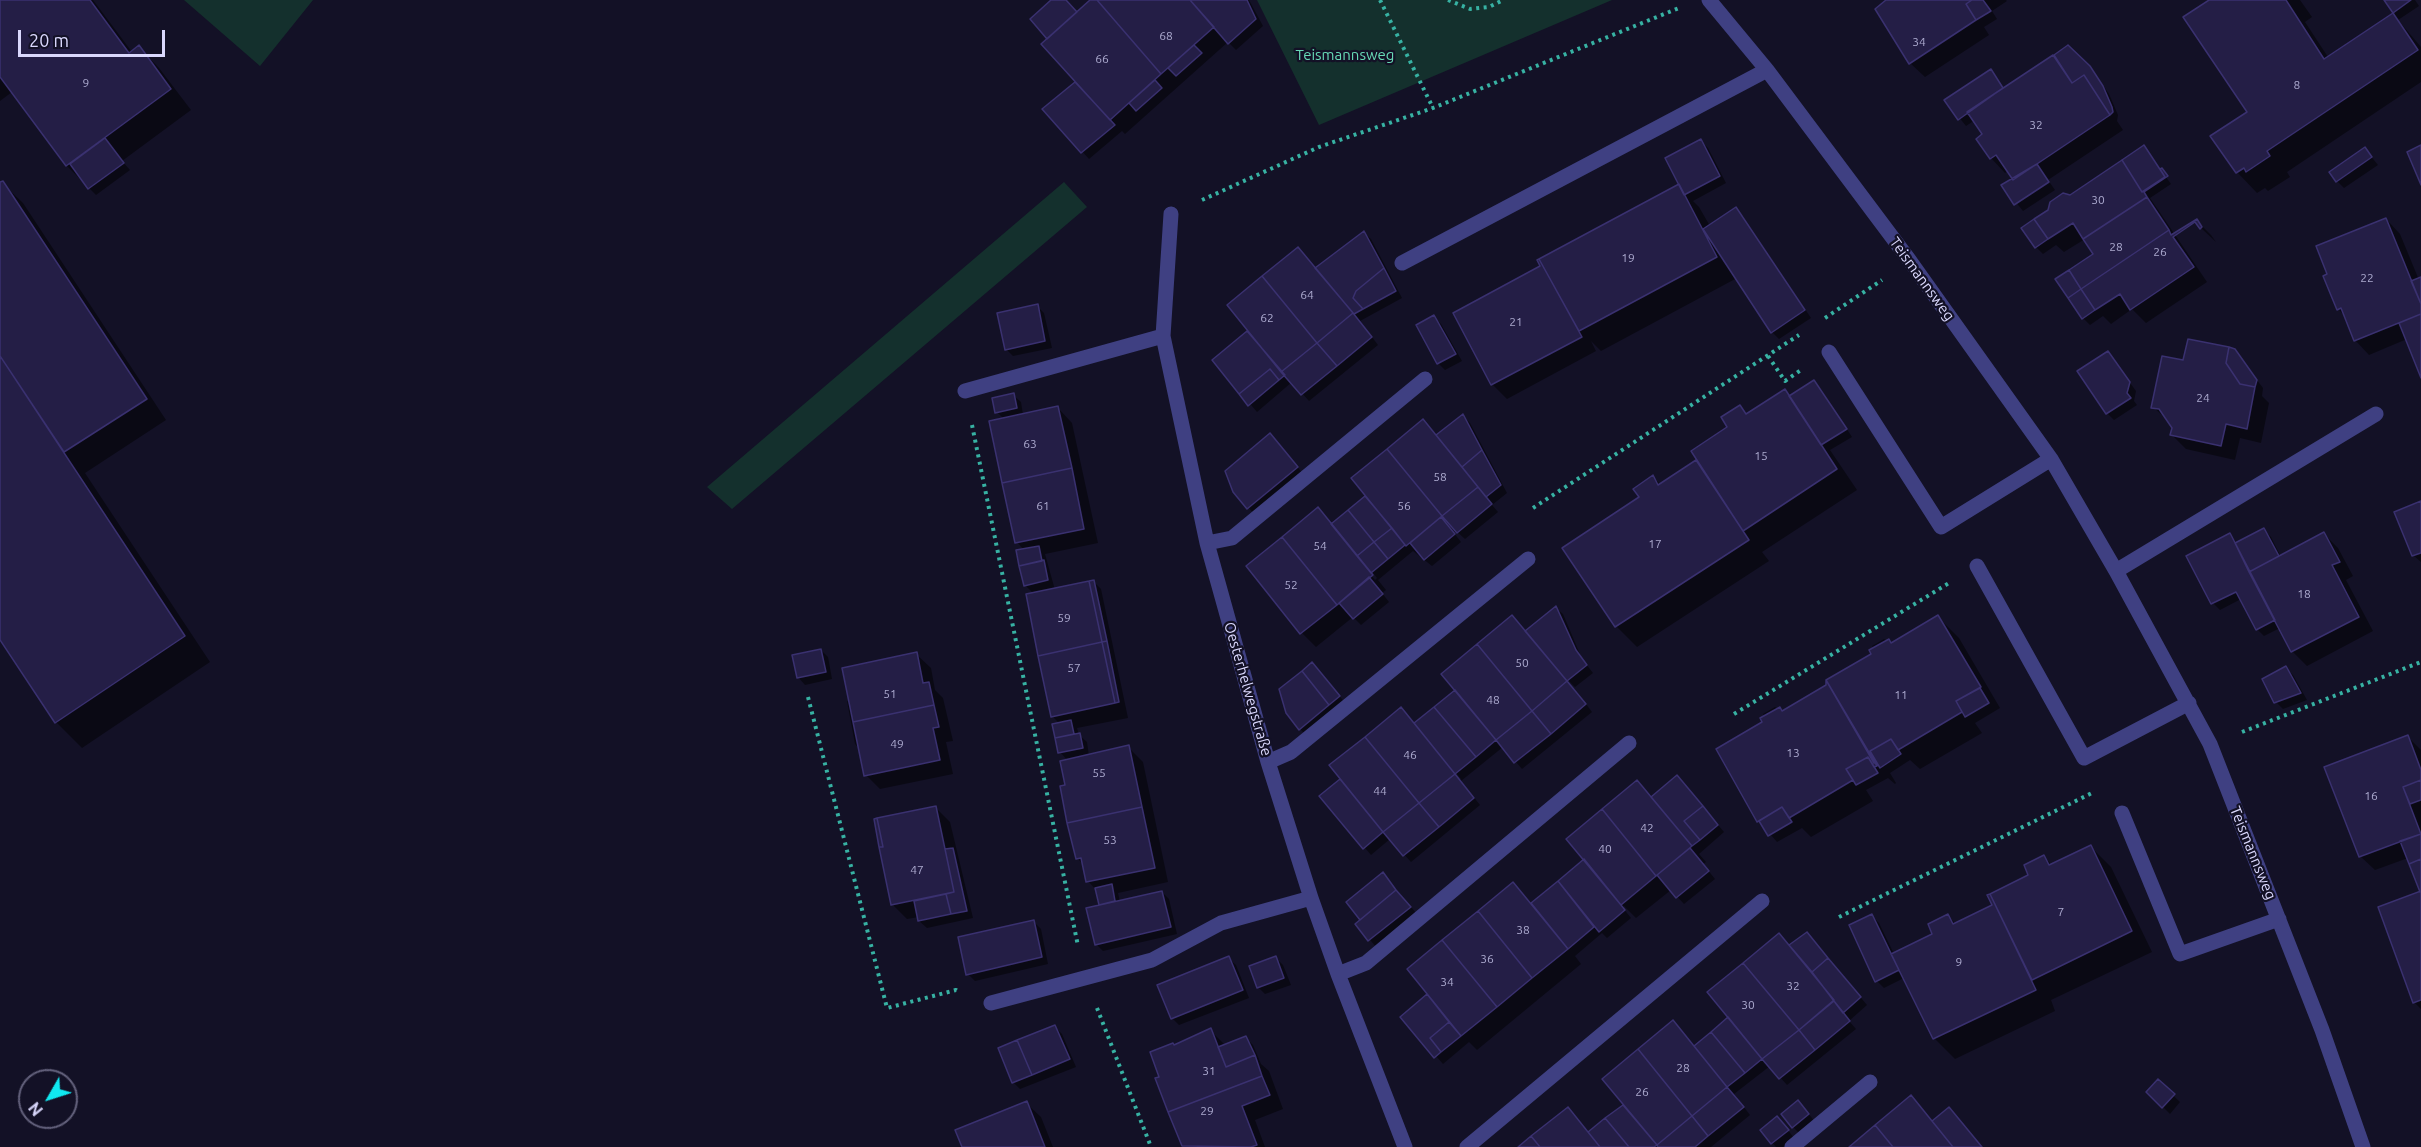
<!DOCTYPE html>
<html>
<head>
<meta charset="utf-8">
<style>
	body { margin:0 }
	#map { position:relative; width:2421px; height:1147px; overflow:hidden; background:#131126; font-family:Ubuntu,sans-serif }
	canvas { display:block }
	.north { position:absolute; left:18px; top:1069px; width:60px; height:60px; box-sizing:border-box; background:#131126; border:2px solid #63617c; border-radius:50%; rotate:231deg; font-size:16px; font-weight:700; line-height:24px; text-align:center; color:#dad8fd }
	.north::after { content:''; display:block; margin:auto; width:21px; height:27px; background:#10e9f1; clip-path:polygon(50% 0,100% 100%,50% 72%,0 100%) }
	.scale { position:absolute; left:18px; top:30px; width:147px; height:27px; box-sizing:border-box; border:3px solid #dad8fd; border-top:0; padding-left:8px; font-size:18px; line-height:21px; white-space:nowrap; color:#dad8fd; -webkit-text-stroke:4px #131126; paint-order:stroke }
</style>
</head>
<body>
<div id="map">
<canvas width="2421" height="1147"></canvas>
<div class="north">N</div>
<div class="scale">20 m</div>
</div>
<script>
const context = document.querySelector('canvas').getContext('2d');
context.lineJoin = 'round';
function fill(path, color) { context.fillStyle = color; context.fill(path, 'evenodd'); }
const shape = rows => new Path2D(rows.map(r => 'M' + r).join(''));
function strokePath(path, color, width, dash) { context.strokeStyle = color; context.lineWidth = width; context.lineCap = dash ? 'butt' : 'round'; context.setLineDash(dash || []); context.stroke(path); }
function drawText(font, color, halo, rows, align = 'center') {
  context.font = font + ' Ubuntu,sans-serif'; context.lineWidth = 4.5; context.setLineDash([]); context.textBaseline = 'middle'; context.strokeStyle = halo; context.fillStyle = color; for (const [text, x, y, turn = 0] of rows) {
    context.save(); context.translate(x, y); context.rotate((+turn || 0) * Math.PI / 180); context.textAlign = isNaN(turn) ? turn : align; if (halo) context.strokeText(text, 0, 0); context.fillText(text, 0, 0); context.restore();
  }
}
fill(shape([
	[184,0,313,0,260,66],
	[1257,0,1612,0,1319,125],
	[1064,182,1087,207,732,509,707,487]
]), '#14302d');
fill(shape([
	[0,0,93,0,132,52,139,47,159,68,191,110,122,161,130,170,96,195,67,166,12,92,0,101],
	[1053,0,1064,0,1077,14,1093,0,1249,0,1263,26,1236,50,1228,42,1125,134,1122,131,1089,159,1044,109,1077,82,1049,39],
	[1888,0,2006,0,2007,1,1992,11,1997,19,1984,27,1989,35,1925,77,1910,63],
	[2212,0,2300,0,2312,17,2305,22,2328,57,2395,13,2386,0,2415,0,2419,6,2398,20,2421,47,2421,82,2287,172,2290,177,2268,191,2265,188,2257,193,2237,172,2249,112],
	[2068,47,2096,75,2109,94,2118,115,2117,121,2123,130,2048,180,2055,190,2023,211,2003,186,2016,185,2008,171,2005,173,1991,158,1978,139,1984,135,1975,120,1966,126,1946,101,1990,71,2004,89],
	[1700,140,1708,148,1726,183,1693,201,1699,207,1710,226,1736,209,1743,216,1811,318,1779,339,1772,332,1737,278,1601,351,1591,341,1596,351,1507,399,1492,384,1542,267,1539,261,1681,185],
	[2144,147,2171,184,2150,198,2207,282,2146,323,2132,309,2111,324,2103,316,2090,325,2083,318,2095,254,2085,239,2064,252,2056,245,2043,254,2036,247,2070,196],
	[2365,149,2378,165,2344,188,2337,181],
	[2,183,23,203,166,420,85,473,210,662,82,748,56,722,0,638,0,184],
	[2386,219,2400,234,2419,280,2421,279,2421,374,2407,339,2369,355,2355,340,2346,317,2338,309],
	[2197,221,2211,235,2216,242,2201,228],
	[1364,233,1371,239,1402,298,1360,321,1378,345,1309,401,1292,382,1257,412,1214,361,1256,338,1298,249,1317,268],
	[1037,306,1044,313,1052,348,1013,356,1006,349],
	[1434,317,1441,324,1462,361,1445,370,1438,363],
	[2234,350,2263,388,2262,396,2269,403,2261,443,2240,438,2235,460,2186,449,2172,435,2174,428,2170,422,2153,407,2184,362],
	[2108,353,2136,391,2134,401,2137,405,2114,420,2107,413],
	[1814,382,1821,389,1852,437,1830,450,1857,490,1762,552,1769,561,1637,647,1616,626,1641,498,1653,477,1661,485,1698,461,1729,428,1740,407,1748,415,1791,397],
	[1013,395,1021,402,1023,415,1058,408,1072,423,1098,543,1045,554,1055,590,1094,582,1101,589,1128,718,1077,728,1079,735,1087,742,1089,756,1128,747,1143,762,1168,882,1118,893,1120,902,1162,892,1169,899,1177,934,1103,951,1096,944,1100,906,1097,891,1088,881,1084,865,1077,858,1067,786,1068,761,1060,752,1054,726,1060,724,1052,716,1034,594,1025,585,1024,550,1017,542,1004,419,997,412],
	[1463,416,1470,423,1507,493,1492,505,1498,512,1465,539,1456,531,1454,533,1461,542,1432,566,1413,551,1378,580,1386,590,1382,593,1389,602,1361,625,1353,617,1316,647,1302,633,1248,567,1318,509,1331,523,1328,523,1375,580,1377,578,1334,524,1371,501,1423,421,1438,436],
	[1277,442,1304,475,1255,515,1234,491],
	[2421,502,2421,562,2413,555],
	[2264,530,2271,537,2281,557,2324,534,2338,548,2353,576,2346,580,2373,631,2307,666,2292,651,2280,628,2264,636,2257,629,2241,599,2220,610,2213,603,2188,557,2230,535,2237,543],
	[1556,608,1563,614,1582,659,1593,673,1575,687,1563,675,1561,677,1577,692,1592,712,1522,769,1503,747,1461,781,1480,805,1411,862,1390,839,1371,855,1321,796,1342,779,1400,709,1414,722,1412,724,1458,780,1461,779,1416,724,1457,690,1512,617,1527,632],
	[1938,617,1959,638,2000,708,1975,723,1982,733,1920,769,1910,760,1890,773,1896,783,1895,784,1888,778,1866,790,1873,801,1811,837,1802,828,1777,842,1759,821,1765,717,1763,714,1775,707,1783,712,1873,655,1874,649,1872,646,1884,639,1892,644],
	[821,650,828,657,832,679,805,685,798,677],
	[916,654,931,668,935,690,943,698,953,741,946,742,953,774,880,789,866,775,860,749,855,744,847,701,851,704],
	[2286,668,2293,675,2307,700,2283,709,2276,702],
	[1319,671,1346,704,1307,736,1300,729],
	[2408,737,2421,750,2421,890,2408,858,2375,870,2360,856],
	[1637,782,1653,797,1684,784,1724,832,1699,854,1706,862,1703,864,1715,879,1684,904,1671,890,1636,918,1624,906,1623,908,1631,918,1607,938,1602,933,1575,956,1581,964,1477,1050,1469,1042,1443,1064,1402,1017,1429,994,1513,884,1532,904,1586,860],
	[935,807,950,822,973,918,927,928,919,921,919,917,907,919,893,905],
	[2090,846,2111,867,2152,952,2051,1000,2055,1011,1955,1059,1934,1038,1904,978,1884,988,1877,981,1872,916,1879,923,1894,954,1934,934,1948,916,1956,924,1994,906,1989,896,2030,876,2044,857,2052,865],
	[1383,874,1417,914,1376,947,1357,924,1362,920],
	[2421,893,2421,1009,2414,1002],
	[1034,922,1041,929,1048,964,975,981,968,974],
	[1779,935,1791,946,1813,941,1867,1005,1849,1021,1856,1029,1787,1085,1770,1066,1734,1094,1750,1115,1711,1147,1521,1147,1568,1109,1590,1133,1629,1113,1673,1022,1695,1046,1728,1019],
	[1228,958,1236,965,1249,998,1179,1025,1172,1018],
	[1276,958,1283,965,1291,985,1265,994,1258,987],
	[1055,1027,1062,1034,1076,1067,1020,1089,1013,1082],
	[1210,1030,1225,1045,1246,1038,1253,1045,1261,1064,1269,1071,1283,1109,1255,1120,1265,1147,1185,1147,1183,1145,1161,1077,1174,1046],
	[2158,1081,2180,1102,2170,1114,2148,1092],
	[1026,1103,1041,1117,1053,1147,964,1147],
	[1805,1109,1815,1122,1800,1134,1793,1127],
	[1784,1125,1794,1138,1783,1147,1776,1147,1762,1131]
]), '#0007');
const building = shape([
	[0,0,90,0,129,53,139,45,171,89,66,166,0,77,0,0],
	[1051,0,1066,0,1077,12,1047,39,1030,19,1051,0],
	[1090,0,1097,0,1161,74,1110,120,1041,44,1090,0],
	[1097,0,1190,0,1214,27,1161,74,1097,0],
	[1190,0,1247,0,1256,19,1228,44,1190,0],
	[1886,0,1972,0,1966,4,1976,20,1909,64,1875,9,1886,0],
	[1972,0,1983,0,1991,11,1976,20,1966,4,1972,0],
	[2209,0,2286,0,2324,59,2393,13,2418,50,2267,151,2270,156,2246,172,2244,168,2236,173,2210,136,2247,112,2183,17,2209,0],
	[2384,0,2411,0,2393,13,2384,0],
	[1194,45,1202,53,1176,76,1168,68,1194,45],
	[2068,45,2090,66,2103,86,2112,107,2113,112,2110,115,2084,75,2072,83,2054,55,2068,45],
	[2053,55,2072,83,2084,75,2110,115,2013,180,1996,155,1990,159,1976,139,1982,134,1967,112,2053,55],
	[1991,69,2003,88,1958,120,1944,100,1991,69],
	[1155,80,1162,88,1136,111,1129,103,1155,80],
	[1075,82,1115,125,1081,153,1042,109,1075,82],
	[105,138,124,163,88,189,70,164,105,138],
	[1701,139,1720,176,1684,195,1665,158,1701,139],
	[2144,145,2165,177,2142,192,2122,160,2144,145],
	[2421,145,2421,185,2407,152,2421,145],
	[2365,147,2372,157,2336,182,2329,172,2365,147],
	[2122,160,2142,192,2165,177,2160,169,2162,168,2168,176,2144,192,2147,197,2083,239,2073,223,2048,239,2034,219,2048,210,2050,202,2063,193,2070,195,2122,160],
	[2037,164,2049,182,2014,205,2001,185,2037,164],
	[3,181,147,399,64,452,0,356,0,182,3,181],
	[1679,184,1717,257,1579,331,1539,259,1679,184],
	[2147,197,2169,230,2081,289,2069,270,2093,254,2083,239,2147,197],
	[1736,207,1805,310,1771,333,1703,229,1736,207],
	[2386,218,2421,304,2421,314,2354,341,2341,308,2337,310,2323,276,2327,274,2316,246,2386,218],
	[2034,219,2048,239,2035,248,2021,228,2034,219],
	[2197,219,2202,227,2200,229,2195,222,2173,237,2194,267,2130,310,2120,294,2095,310,2081,289,2169,230,2171,235,2197,219],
	[1364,231,1384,268,1356,291,1353,298,1363,309,1354,314,1315,268,1364,231],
	[1298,247,1353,313,1317,343,1262,276,1298,247],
	[1539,259,1582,337,1491,385,1453,313,1540,266,1537,260,1539,259],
	[1384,268,1396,291,1363,309,1353,298,1356,291,1384,268],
	[2069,270,2081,289,2068,298,2055,279,2069,270],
	[1262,276,1317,343,1281,372,1227,305,1262,276],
	[2421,277,2421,304,2411,281,2421,277],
	[2081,289,2095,310,2082,319,2068,298,2081,289],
	[1038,304,1045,341,1005,350,997,313,1038,304],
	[1353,313,1372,337,1337,366,1317,343,1353,313],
	[2421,314,2421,378,2399,323,2421,314],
	[1434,315,1456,354,1437,364,1416,325,1434,315],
	[1247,331,1285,375,1279,380,1270,369,1239,394,1212,360,1247,331],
	[2188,339,2229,347,2226,363,2240,384,2255,387,2247,429,2226,424,2221,446,2170,435,2172,428,2159,409,2151,408,2162,356,2183,360,2188,339],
	[1317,343,1337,366,1301,395,1281,372,1317,343],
	[2229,347,2235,349,2257,380,2255,387,2240,384,2226,363,2229,347],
	[2108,351,2130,382,2127,393,2131,398,2106,414,2077,371,2108,351],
	[0,356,185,636,55,723,0,640,0,356],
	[1270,369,1279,380,1248,406,1239,394,1270,369],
	[1814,380,1847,429,1821,445,1789,396,1814,380],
	[1785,389,1837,469,1743,531,1691,451,1727,427,1721,417,1740,405,1746,414,1785,389],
	[1014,393,1017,408,995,413,992,398,1014,393],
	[1058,406,1072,468,1002,483,989,421,1058,406],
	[1463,414,1482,450,1462,467,1436,435,1463,414],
	[1423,419,1478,487,1442,516,1387,449,1423,419],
	[1270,433,1298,467,1247,509,1233,492,1225,471,1270,433],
	[1387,449,1442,516,1406,546,1351,478,1387,449],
	[1482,450,1501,485,1486,497,1462,467,1482,450],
	[1696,460,1749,540,1615,627,1562,548,1639,497,1633,489,1653,475,1658,485,1696,460],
	[1072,468,1084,529,1015,543,1002,483,1072,468],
	[1478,487,1492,504,1457,533,1442,516,1478,487],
	[1365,496,1392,528,1374,542,1348,510,1365,496],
	[2421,501,2421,553,2412,556,2394,512,2421,501],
	[1318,507,1373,575,1337,605,1282,537,1318,507],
	[1348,510,1374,542,1357,556,1331,524,1348,510],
	[1441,517,1455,534,1424,560,1410,543,1441,517],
	[1392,528,1405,545,1388,559,1374,542,1392,528],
	[2264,528,2279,556,2249,572,2235,543,2264,528],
	[2324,532,2340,562,2332,565,2359,617,2291,652,2249,572,2324,532],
	[2230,533,2275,620,2256,630,2236,592,2211,604,2186,556,2230,533],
	[1282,537,1337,605,1300,634,1246,566,1282,537],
	[1374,542,1388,559,1371,573,1357,556,1374,542],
	[1039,546,1042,561,1019,566,1016,550,1039,546],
	[1044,560,1048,580,1024,586,1019,566,1044,560],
	[1369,577,1383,594,1353,619,1339,603,1369,577],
	[1094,580,1107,641,1102,642,1089,581,1094,580],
	[1089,581,1102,642,1038,656,1026,594,1089,581],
	[1556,606,1576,650,1587,665,1567,681,1525,631,1556,606],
	[1512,615,1567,681,1532,711,1477,644,1512,615],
	[1938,615,1981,687,1956,701,1962,712,1898,750,1891,739,1870,751,1876,762,1874,763,1826,680,1871,654,1869,650,1889,639,1891,643,1938,615],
	[1107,641,1119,702,1115,703,1102,642,1107,641],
	[1102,642,1115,703,1051,717,1038,656,1102,642],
	[1477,644,1532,711,1496,740,1441,674,1477,644],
	[821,649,826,672,797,678,792,655,821,649],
	[917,652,923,683,929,682,934,705,853,722,842,668,917,652],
	[1312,662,1340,696,1329,705,1302,671,1312,662],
	[2286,666,2301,693,2274,703,2262,679,2286,666],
	[1302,671,1329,705,1299,730,1286,713,1279,689,1302,671],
	[1826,680,1877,766,1874,767,1868,757,1846,769,1853,780,1789,818,1782,807,1757,822,1716,749,1762,722,1760,718,1780,707,1782,711,1826,685,1826,680],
	[1567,681,1586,704,1551,734,1532,711,1567,681],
	[1980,688,1989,703,1965,717,1956,701,1980,688],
	[1455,690,1496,740,1476,757,1434,707,1455,690],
	[934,705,939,727,933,728,940,760,864,776,853,722,934,705],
	[1401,707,1455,774,1419,803,1365,737,1401,707],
	[1434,707,1476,757,1455,774,1414,723,1434,707],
	[1532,711,1551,734,1514,763,1496,740,1532,711],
	[1071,720,1074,734,1055,738,1052,724,1071,720],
	[1080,733,1083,748,1058,753,1055,738,1080,733],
	[2408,735,2421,770,2421,780,2403,787,2421,834,2359,857,2324,767,2408,735],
	[1365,737,1419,803,1383,832,1329,765,1365,737],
	[1891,739,1901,754,1880,768,1870,751,1891,739],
	[1129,745,1142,807,1067,823,1060,786,1065,785,1060,761,1129,745],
	[1868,757,1878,773,1856,785,1846,769,1868,757],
	[1455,774,1474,798,1439,827,1419,803,1455,774],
	[1677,775,1703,806,1684,821,1700,840,1692,846,1651,797,1677,775],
	[1340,779,1383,832,1363,849,1319,796,1340,779],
	[1637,780,1692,846,1656,876,1602,809,1637,780],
	[2421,780,2421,800,2410,804,2403,787,2421,780],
	[1419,803,1439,827,1403,856,1383,832,1419,803],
	[936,806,954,892,891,905,879,847,883,847,877,818,936,806],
	[1703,806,1718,825,1700,840,1684,821,1703,806],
	[1142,807,1155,868,1086,882,1081,858,1076,859,1067,823,1142,807],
	[1782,807,1792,822,1768,836,1759,821,1782,807],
	[1602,809,1656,876,1621,905,1566,839,1602,809],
	[877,818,883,847,879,847,874,819,877,818],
	[2421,834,2421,859,2409,864,2400,841,2421,834],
	[2091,845,2132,931,2032,980,1990,894,2028,875,2024,865,2044,855,2049,865,2091,845],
	[953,848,967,911,951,914,946,894,954,892,945,849,953,848],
	[1690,848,1709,871,1676,898,1657,875,1690,848],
	[1584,859,1625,910,1599,932,1558,881,1584,859],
	[2421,859,2421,891,2420,892,2409,864,2421,859],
	[1383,872,1396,890,1360,920,1346,902,1383,872],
	[1558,881,1594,927,1568,949,1531,903,1558,881],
	[1513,882,1568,949,1532,978,1478,911,1513,882],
	[1112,884,1115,901,1099,905,1095,888,1112,884],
	[1396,890,1411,907,1368,941,1355,924,1396,890],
	[1162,891,1171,927,1095,945,1086,908,1162,891],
	[2421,891,2421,1000,2413,1003,2378,907,2421,891],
	[946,894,951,914,918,921,914,901,946,894],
	[1990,894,2036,990,1933,1039,1891,954,1932,934,1928,924,1948,914,1953,924,1992,905,1987,895,1990,894],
	[1478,911,1532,978,1497,1007,1442,940,1478,911],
	[1872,914,1899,970,1875,982,1849,925,1872,914],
	[1034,920,1042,957,966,975,958,937,1034,920],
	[1807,932,1828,958,1812,972,1789,945,1807,932],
	[1779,933,1834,1000,1799,1030,1743,963,1779,933],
	[1442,940,1497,1007,1461,1036,1407,969,1442,940],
	[1229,956,1243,990,1171,1019,1157,985,1229,956],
	[1276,956,1284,978,1257,988,1249,966,1276,956],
	[1828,958,1861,997,1843,1013,1812,972,1828,958],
	[1743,963,1799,1030,1762,1059,1707,992,1743,963],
	[1427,994,1449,1022,1430,1038,1441,1052,1434,1058,1400,1017,1427,994],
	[1834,1001,1850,1021,1815,1050,1799,1030,1834,1001],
	[1728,1017,1762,1059,1745,1073,1711,1032,1728,1017],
	[1673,1020,1727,1087,1692,1116,1638,1049,1673,1020],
	[1449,1022,1461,1036,1441,1052,1430,1038,1449,1022],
	[1055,1025,1070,1059,1032,1075,1017,1040,1055,1025],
	[1211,1028,1226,1067,1255,1055,1262,1076,1168,1112,1155,1078,1159,1077,1150,1052,1173,1043,1174,1045,1211,1028],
	[1799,1030,1815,1050,1779,1079,1762,1059,1799,1030],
	[1711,1032,1745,1073,1727,1087,1694,1046,1711,1032],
	[1246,1036,1255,1055,1226,1067,1218,1047,1246,1036],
	[1017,1040,1032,1075,1012,1083,998,1048,1017,1040],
	[1638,1049,1692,1116,1657,1145,1602,1079,1638,1049],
	[1262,1076,1270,1095,1242,1106,1257,1145,1251,1147,1182,1146,1168,1112,1262,1076],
	[2158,1079,2175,1094,2162,1108,2146,1092,2158,1079],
	[1727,1087,1744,1107,1708,1136,1692,1116,1727,1087],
	[1911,1095,1953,1147,1893,1147,1875,1125,1911,1095],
	[1798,1100,1809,1114,1792,1128,1781,1114,1798,1100],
	[1027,1101,1045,1147,962,1147,955,1130,1027,1101],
	[1623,1105,1657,1145,1654,1147,1629,1147,1605,1118,1623,1105],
	[1568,1107,1600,1147,1540,1147,1531,1136,1568,1107],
	[1949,1107,1982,1147,1953,1147,1932,1121,1949,1107],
	[1692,1116,1708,1136,1695,1147,1658,1147,1657,1145,1692,1116],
	[1777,1116,1789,1130,1771,1144,1760,1130,1777,1116],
	[1605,1118,1629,1147,1600,1147,1588,1132,1605,1118],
	[1875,1125,1893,1147,1849,1147,1875,1125],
	[1531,1136,1540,1147,1518,1147,1531,1136]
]);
fill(building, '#241e46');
strokePath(building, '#3a3170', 1.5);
strokePath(shape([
	[1380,0,1433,108],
	[1448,0,1470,9,1489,7,1503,0],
	[1202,200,1319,147,1433,108,1679,8],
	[1825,318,1882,280],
	[1768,356,1785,381,1801,370],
	[972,425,1078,946],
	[1533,508,1799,335],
	[808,697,887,1008,956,990,959,992],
	[1734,714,1949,583],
	[2242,732,2421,662],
	[1839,917,2094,792],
	[1097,1008,1151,1147]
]), '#37b2a3', 4, [3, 4.5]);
strokePath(shape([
	[1709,0,1767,70,1910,261,2051,459,2116,571,2210,744,2322,1030,2363,1147],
	[1171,214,1163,336,1207,543,1268,762,1311,898,1338,974,1405,1147],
	[1402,263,1767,70],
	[1829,352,1941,527,2051,459],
	[965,391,1163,336],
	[1207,543,1232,538,1425,379],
	[1977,566,2084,758,2189,703],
	[2116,571,2376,414],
	[1268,762,1291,752,1528,559],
	[2122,813,2180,954,2279,919],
	[1338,974,1366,963,1629,743],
	[991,1003,1152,960,1221,923,1311,898],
	[1467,1147,1762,901],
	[1792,1147,1870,1082]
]), '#3f4082', 15);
drawText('12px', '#acaacf', null, [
	["68",1166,36],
	["34",1919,42],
	["66",1102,59],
	["9",86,83],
	["8",2297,85],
	["32",2036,125],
	["30",2098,200],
	["28",2116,247],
	["26",2160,252],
	["19",1628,258],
	["22",2367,278],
	["64",1307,295],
	["62",1267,318],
	["21",1516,322],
	["24",2203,398],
	["63",1030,444],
	["15",1761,456],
	["58",1440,477],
	["61",1043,506],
	["56",1404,506],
	["17",1655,544],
	["54",1320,546],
	["52",1291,585],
	["18",2304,594],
	["59",1064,618],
	["50",1522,663],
	["57",1074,668],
	["51",890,694],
	["11",1901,695],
	["48",1493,700],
	["49",897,744],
	["13",1793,753],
	["46",1410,755],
	["55",1099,773],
	["44",1380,791],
	["16",2371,796],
	["42",1647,828],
	["53",1110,840],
	["40",1605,849],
	["47",917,870],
	["7",2061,912],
	["38",1523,930],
	["36",1487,959],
	["9",1959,962],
	["34",1447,982],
	["32",1793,986],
	["30",1748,1005],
	["28",1683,1068],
	["31",1209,1071],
	["26",1642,1092],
	["29",1207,1111]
]);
drawText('15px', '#67d9b6', '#131126', [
	["Teismannsweg",1345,55]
]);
drawText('15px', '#dad8fd', '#131126', [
	["Teismannsweg",1922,279,54],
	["Oesterhelwegstraße",1248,689,74],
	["Teismannsweg",2253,853,68]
]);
</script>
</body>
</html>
